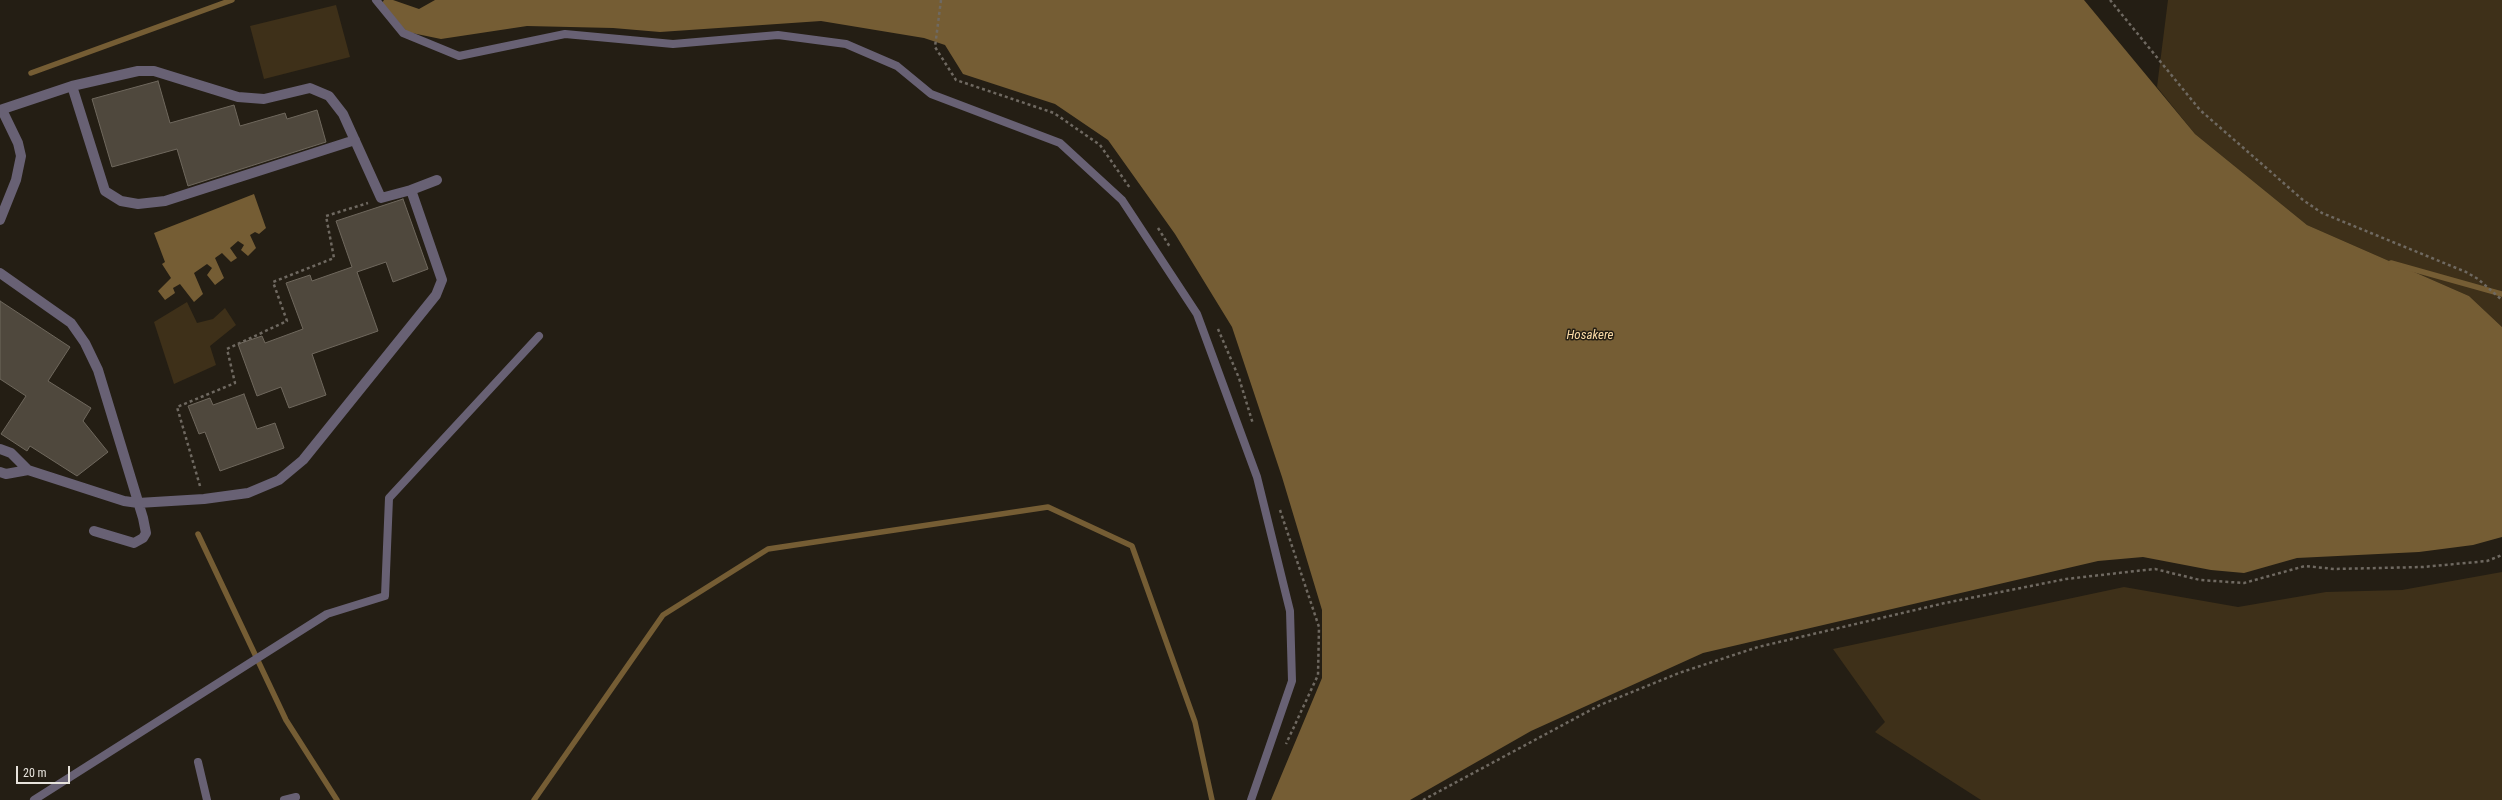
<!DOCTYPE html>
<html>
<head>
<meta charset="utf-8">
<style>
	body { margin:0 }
	#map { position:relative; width:2502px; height:800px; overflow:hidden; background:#241e14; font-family:"Roboto Condensed",sans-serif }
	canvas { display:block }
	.scale { position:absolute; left:16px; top:766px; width:54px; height:18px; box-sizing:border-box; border:2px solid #e7e3dc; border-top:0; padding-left:5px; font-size:12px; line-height:14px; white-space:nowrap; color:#e7e3dc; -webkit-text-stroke:3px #241e14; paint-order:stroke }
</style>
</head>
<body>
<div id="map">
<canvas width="2502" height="800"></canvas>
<div class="scale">20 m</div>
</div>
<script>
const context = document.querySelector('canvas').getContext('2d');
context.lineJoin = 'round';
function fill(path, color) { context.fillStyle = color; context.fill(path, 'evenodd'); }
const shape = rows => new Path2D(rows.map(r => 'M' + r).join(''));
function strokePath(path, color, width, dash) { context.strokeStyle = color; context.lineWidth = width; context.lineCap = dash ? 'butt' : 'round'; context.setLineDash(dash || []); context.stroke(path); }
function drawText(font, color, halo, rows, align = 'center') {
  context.font = font + ' "Roboto Condensed",sans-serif'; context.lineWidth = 3; context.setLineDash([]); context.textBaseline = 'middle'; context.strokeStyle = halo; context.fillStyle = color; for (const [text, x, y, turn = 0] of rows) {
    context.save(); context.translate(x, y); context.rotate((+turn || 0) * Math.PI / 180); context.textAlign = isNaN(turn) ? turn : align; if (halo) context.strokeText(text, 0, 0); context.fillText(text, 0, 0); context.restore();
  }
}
fill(shape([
	[2168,0,2502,0,2502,327,2469,296,2307,225,2195,134,2157,87],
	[336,5,350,57,264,79,250,26],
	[187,302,197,323,213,319,225,308,236,325,210,346,216,365,174,384,154,322],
	[2502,572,2502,800,1981,800,1875,732,1885,722,1833,649,2124,587,2238,607,2326,592,2402,590]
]), '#3e3019');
fill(shape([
	[384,0,393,0,419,9,435,0,2084,0,2195,134,2307,225,2469,296,2502,327,2502,537,2473,545,2419,552,2297,558,2244,573,2211,570,2143,557,2098,561,1703,653,1531,731,1410,800,1271,800,1322,678,1322,610,1282,477,1232,327,1175,234,1108,140,1055,104,963,74,945,45,924,38,821,21,660,32,613,28,527,26,441,39,407,32,382,3],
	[254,194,266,228,259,234,255,232,250,235,256,248,248,256,241,250,244,245,238,241,230,248,237,258,231,262,222,253,215,258,224,278,215,285,207,275,212,268,207,264,194,273,203,294,194,302,180,284,173,288,175,293,165,300,158,291,171,278,162,264,165,262,154,233]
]), '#755d34');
strokePath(shape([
	[31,73,232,0],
	[2391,263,2502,294],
	[198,534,286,720,337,800],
	[534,800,663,615,768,549,1048,507,1132,546,1195,722,1212,800]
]), '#755d34', 5.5);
const building = shape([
	[158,81,170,123,234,105,240,126,285,113,287,119,317,110,326,142,188,186,177,149,112,167,92,99,158,81],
	[403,199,428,269,393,282,386,262,357,272,378,331,312,354,326,395,289,408,281,387,257,396,238,344,262,336,265,343,303,329,286,283,310,275,312,281,352,267,336,221,403,199],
	[0,301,70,347,48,381,91,408,83,421,108,452,77,476,30,446,27,451,1,434,26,396,0,379,0,301],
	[244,394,257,429,275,423,284,448,220,471,205,432,199,434,188,406,210,398,213,405,244,394]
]);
fill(building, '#4f483d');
strokePath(building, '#6f685d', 1);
strokePath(shape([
	[941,0,935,47,956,80,1054,113,1100,145,1130,188],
	[2110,0,2200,110,2303,200,2322,213,2466,272,2478,279,2502,300],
	[1158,228,1170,247],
	[1218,329,1239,378,1253,424],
	[200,486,177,407,235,383,227,349,287,321,273,282,334,258,326,216,368,203],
	[1280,510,1319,627,1318,675,1286,744],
	[1423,800,1600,705,1679,673,1758,647,1945,603,2066,579,2136,571,2155,569,2200,580,2244,583,2305,566,2334,569,2423,567,2487,561,2502,555]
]), '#6f6961', 2.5, [3, 3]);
strokePath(shape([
	[376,0,403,33,459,56,565,34,673,44,778,35,846,44,897,66,931,94,1060,143,1122,200,1197,314,1257,477,1290,611,1292,681,1251,800],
	[198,762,207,800],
	[34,800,327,614,385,596,389,498,539,336],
	[284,800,296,797]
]), '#686174', 8);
strokePath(shape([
	[72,86,105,191,121,201,138,204,165,201,355,140],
	[0,110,72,86,138,71,154,71,238,97,264,99,310,88,329,96,343,114,381,198,411,190,442,280,436,295,303,460,279,480,248,493,204,499,138,503,124,501,28,470,11,453,0,449],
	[411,190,437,180],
	[0,220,16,180,21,156,18,143,2,110],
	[0,273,71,323,85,343,98,370,143,518,146,533,143,538,134,543,94,531],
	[0,472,6,474,28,470]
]), '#686174', 10);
drawText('italic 13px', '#fbdba6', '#241e14', [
	["Hosakere",1590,336]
]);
</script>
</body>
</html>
